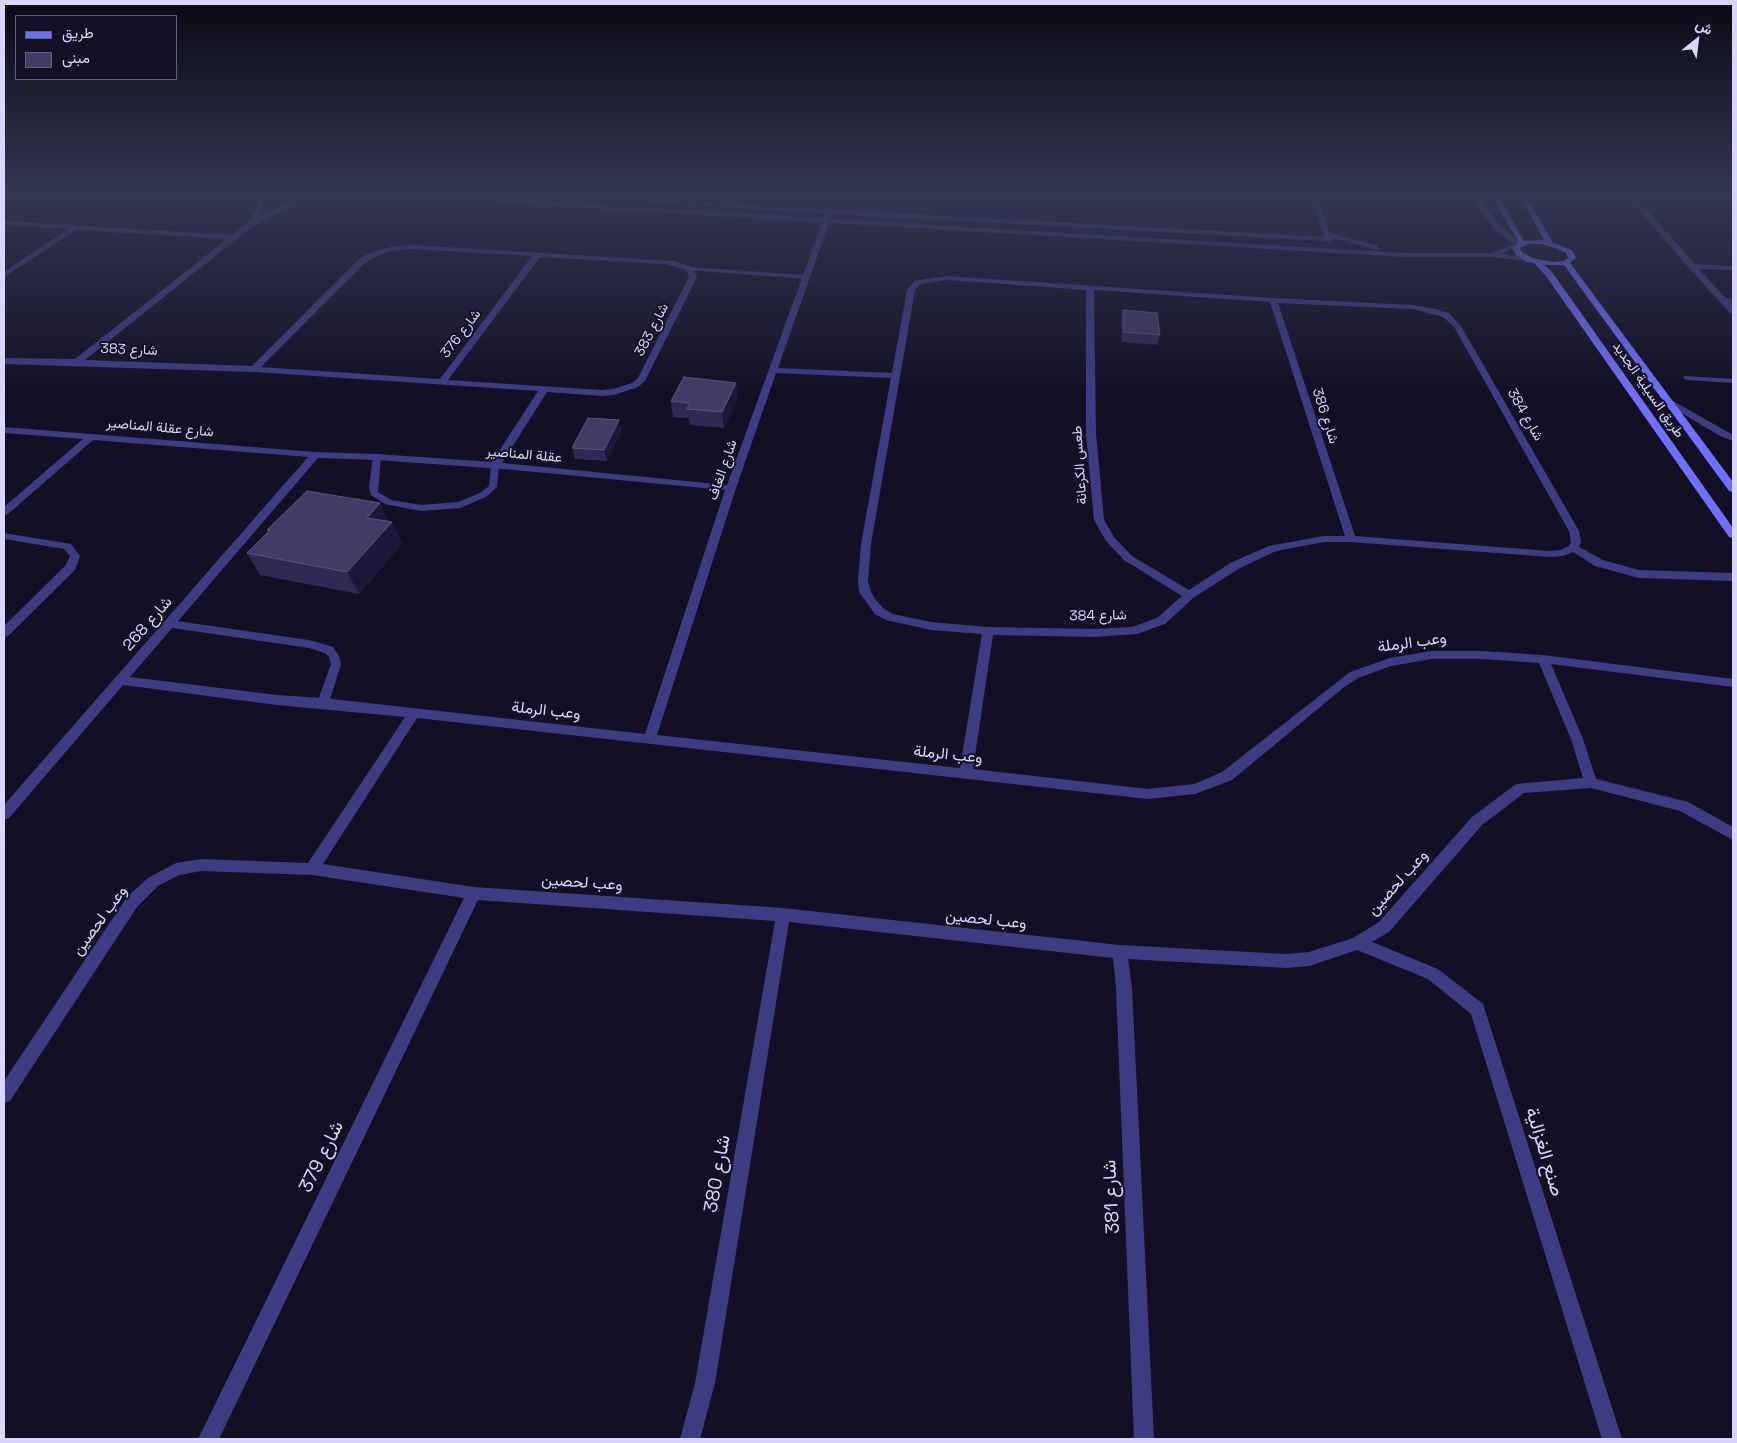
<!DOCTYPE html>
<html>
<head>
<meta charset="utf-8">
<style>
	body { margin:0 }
	#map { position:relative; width:1737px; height:1443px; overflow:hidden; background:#131025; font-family:"Space Grotesk",Vazirmatn,sans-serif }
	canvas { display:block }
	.frame { position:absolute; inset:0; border:5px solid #d9d5fe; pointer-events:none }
	.legend { position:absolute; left:15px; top:15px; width:162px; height:65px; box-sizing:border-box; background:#131025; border:1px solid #625f7c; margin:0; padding:6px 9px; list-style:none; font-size:15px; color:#d9d5fe }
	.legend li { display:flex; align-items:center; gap:10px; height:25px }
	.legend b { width:25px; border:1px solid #625f7c }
	.north { position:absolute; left:1672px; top:15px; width:50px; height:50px; -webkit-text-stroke:4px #131025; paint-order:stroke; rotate:29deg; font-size:14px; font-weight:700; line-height:20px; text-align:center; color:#d9d5fe }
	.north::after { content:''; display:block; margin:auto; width:18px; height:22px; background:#d9d5fe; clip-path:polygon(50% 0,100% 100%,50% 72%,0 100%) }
</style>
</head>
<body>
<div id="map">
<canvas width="1737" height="1443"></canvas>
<div class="frame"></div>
<ul class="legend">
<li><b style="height:6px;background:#6f6ffb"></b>طريق</li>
<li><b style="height:14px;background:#433b65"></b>مبنى</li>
</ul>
<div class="north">ش</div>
</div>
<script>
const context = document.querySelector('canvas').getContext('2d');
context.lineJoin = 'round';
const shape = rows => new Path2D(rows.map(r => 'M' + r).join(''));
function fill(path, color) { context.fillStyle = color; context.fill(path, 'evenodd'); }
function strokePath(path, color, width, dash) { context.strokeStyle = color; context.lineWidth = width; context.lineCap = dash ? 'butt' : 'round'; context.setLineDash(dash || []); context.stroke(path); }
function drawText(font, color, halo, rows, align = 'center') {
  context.font = font + ' "Space Grotesk",Vazirmatn,sans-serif'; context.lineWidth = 4; context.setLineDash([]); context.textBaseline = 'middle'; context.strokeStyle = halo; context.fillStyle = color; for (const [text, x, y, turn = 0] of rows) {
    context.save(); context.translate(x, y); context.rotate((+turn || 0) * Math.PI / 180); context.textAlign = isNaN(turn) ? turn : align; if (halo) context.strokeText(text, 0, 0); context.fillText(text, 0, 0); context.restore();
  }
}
fill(shape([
	[689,267,806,275,809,277,806,279,687,270,687,268,689,267],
	[1721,298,1733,299,1733,303,1721,302,1721,298],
	[1684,376,1733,379,1733,383,1687,380,1683,378,1684,376],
	[377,454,381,457,378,492,391,500,421,505,458,502,480,493,489,486,491,466,495,463,499,466,497,487,486,497,460,508,421,511,385,504,371,495,369,487,373,457,377,454],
	[170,620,309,640,333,647,339,656,341,664,329,703,323,707,317,703,331,664,329,657,325,653,309,648,166,627,165,624,170,620]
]), '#3d3c83');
fill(shape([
	[256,193,262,193,264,207,259,216,308,193,318,193,253,226,85,360,252,366,358,260,367,254,390,247,412,245,674,261,692,267,697,277,645,381,638,387,614,395,602,396,547,392,502,463,727,485,822,223,355,193,398,193,824,218,825,213,642,202,642,200,644,199,1324,237,1310,193,1316,193,1330,233,1378,246,1378,250,1332,238,1333,241,1329,243,1325,241,832,214,830,219,1404,253,1492,253,1513,244,1494,229,1469,193,1476,193,1500,225,1522,244,1501,254,1530,258,1534,260,1533,262,1492,257,1404,257,829,223,778,368,892,373,907,290,914,281,947,276,1273,298,1413,305,1436,309,1449,313,1461,326,1579,531,1581,542,1579,547,1603,560,1639,570,1733,573,1733,581,1639,578,1595,566,1573,552,1563,556,1550,557,1351,542,1324,542,1276,551,1240,568,1193,598,1165,624,1137,634,1094,637,993,635,973,769,1148,789,1194,784,1222,772,1350,672,1390,658,1431,651,1483,651,1543,655,1733,679,1733,687,1551,664,1583,739,1596,779,1688,802,1733,827,1733,840,1680,811,1591,788,1524,793,1482,825,1389,932,1372,942,1438,969,1483,1004,1622,1439,1602,1439,1471,1014,1428,979,1357,950,1309,966,1287,968,1128,959,1132,988,1154,1439,1134,1439,1116,988,1113,958,789,922,715,1383,700,1439,680,1439,695,1383,775,921,478,900,219,1439,198,1439,464,898,312,875,201,871,179,875,158,886,137,907,10,1101,4,1103,4,1081,127,897,148,878,176,863,201,859,308,863,405,717,277,705,123,685,9,818,4,820,4,805,308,457,93,440,8,514,4,515,4,507,83,439,4,433,4,427,315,452,377,454,492,462,538,391,254,372,4,364,4,358,75,359,227,239,76,230,4,277,4,272,68,229,4,225,4,221,232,235,248,222,258,207,256,193],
	[412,249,532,256,440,379,261,367,364,264,373,258,391,251,412,249],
	[540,257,665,264,686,270,689,277,638,378,632,383,613,389,602,390,448,380,540,257],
	[947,280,1086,290,1086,433,1094,520,1106,541,1124,560,1182,596,1157,618,1132,627,1094,629,988,627,931,622,893,614,883,608,875,599,871,592,868,581,871,544,915,290,920,285,924,283,947,280],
	[1094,290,1270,302,1345,536,1324,536,1269,546,1232,562,1189,590,1132,556,1114,537,1104,520,1096,433,1094,290],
	[1278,303,1413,309,1443,317,1454,327,1569,531,1571,542,1569,546,1561,550,1550,551,1355,536,1278,303],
	[776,373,891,378,861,544,858,581,859,592,875,614,886,620,931,630,982,634,960,768,657,735,736,488,776,373],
	[318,458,377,460,503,469,725,490,645,734,323,698,277,695,130,677,318,458],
	[1431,659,1483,659,1539,663,1571,739,1583,778,1516,784,1472,817,1379,922,1353,938,1309,952,1287,954,1120,945,783,908,474,887,323,864,417,718,1148,799,1195,794,1232,780,1343,688,1358,678,1391,666,1431,659],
	[1625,193,1632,193,1695,264,1733,266,1733,270,1699,269,1733,306,1733,313,1730,313,1689,268,1625,193],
	[1668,398,1733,435,1733,441,1720,436,1665,403,1665,399,1668,398],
	[4,533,71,544,80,556,75,570,8,636,4,637,4,626,66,565,70,556,64,549,4,539,4,533]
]), '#3d3c83');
fill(shape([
	[1490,193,1497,193,1524,241,1544,240,1529,212,1515,193,1522,193,1535,212,1553,243,1572,250,1576,258,1570,263,1733,482,1733,492,1729,491,1564,265,1544,265,1552,272,1733,528,1733,538,1729,537,1546,276,1534,263,1527,262,1516,255,1512,247,1519,243,1490,193],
	[1529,244,1542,244,1555,248,1566,253,1568,258,1564,261,1553,262,1532,258,1522,252,1520,248,1529,244]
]), '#6f6ffb');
fill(shape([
	[1123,310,1160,335,1157,345,1122,342,1121,321],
	[738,399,724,428,690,425,689,418,673,417,671,401],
	[622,431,607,461,575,459,572,448],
	[389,522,392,522,402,544,359,594,260,575,247,553,268,532,267,530]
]), '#312953');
fill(shape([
	[736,383,738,399,724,428,722,412],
	[619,420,622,431,607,461,604,450],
	[380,503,390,525,392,522,402,544,359,594,347,572,367,518]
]), '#1d1739');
const building = shape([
	[1123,310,1157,313,1160,335,1124,332,1123,310],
	[684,377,736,383,722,412,687,409,690,403,671,401,684,377],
	[588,418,619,420,604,450,572,448,588,418],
	[307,491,380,503,367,518,392,522,347,572,247,553,270,530,267,530,307,491]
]);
fill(building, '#433b65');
strokePath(building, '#5a547d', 1);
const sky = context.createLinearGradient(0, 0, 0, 395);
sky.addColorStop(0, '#0a0914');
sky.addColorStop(0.49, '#333751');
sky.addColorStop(1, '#33375100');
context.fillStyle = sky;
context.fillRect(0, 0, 1737, 395);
drawText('14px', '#d9d5fe', '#131025', [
	["شارع 383",652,330,-63],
	["شارع 376",461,334,-53],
	["شارع 383",129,350,2],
	["طريق السيلية الجديد",1648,390,55],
	["شارع 384",1525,415,60],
	["شارع 386",1325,416,72],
	["شارع عقلة المناصير",160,428,5],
	["عقلة المناصير",524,455,5],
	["طعس الكرعانة",1080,465,-94],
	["شارع الغاف",723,470,-71],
	["شارع 384",1098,616,-1]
]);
drawText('16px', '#d9d5fe', '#131025', [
	["شارع 268",148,624,-49],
	["وعب الرملة",1412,643,-8],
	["وعب الرملة",546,711,6],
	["وعب الرملة",948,755,6],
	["وعب لحصين",582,883,4],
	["وعب لحصين",1398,883,-48],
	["وعب لحصين",986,920,6],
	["وعب لحصين",100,921,-54]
]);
drawText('19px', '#d9d5fe', '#131025', [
	["صنع الغزالية",1544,1152,73],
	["شارع 379",322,1157,-64],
	["شارع 380",718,1174,-80],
	["شارع 381",1112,1197,-93]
]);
</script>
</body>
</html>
